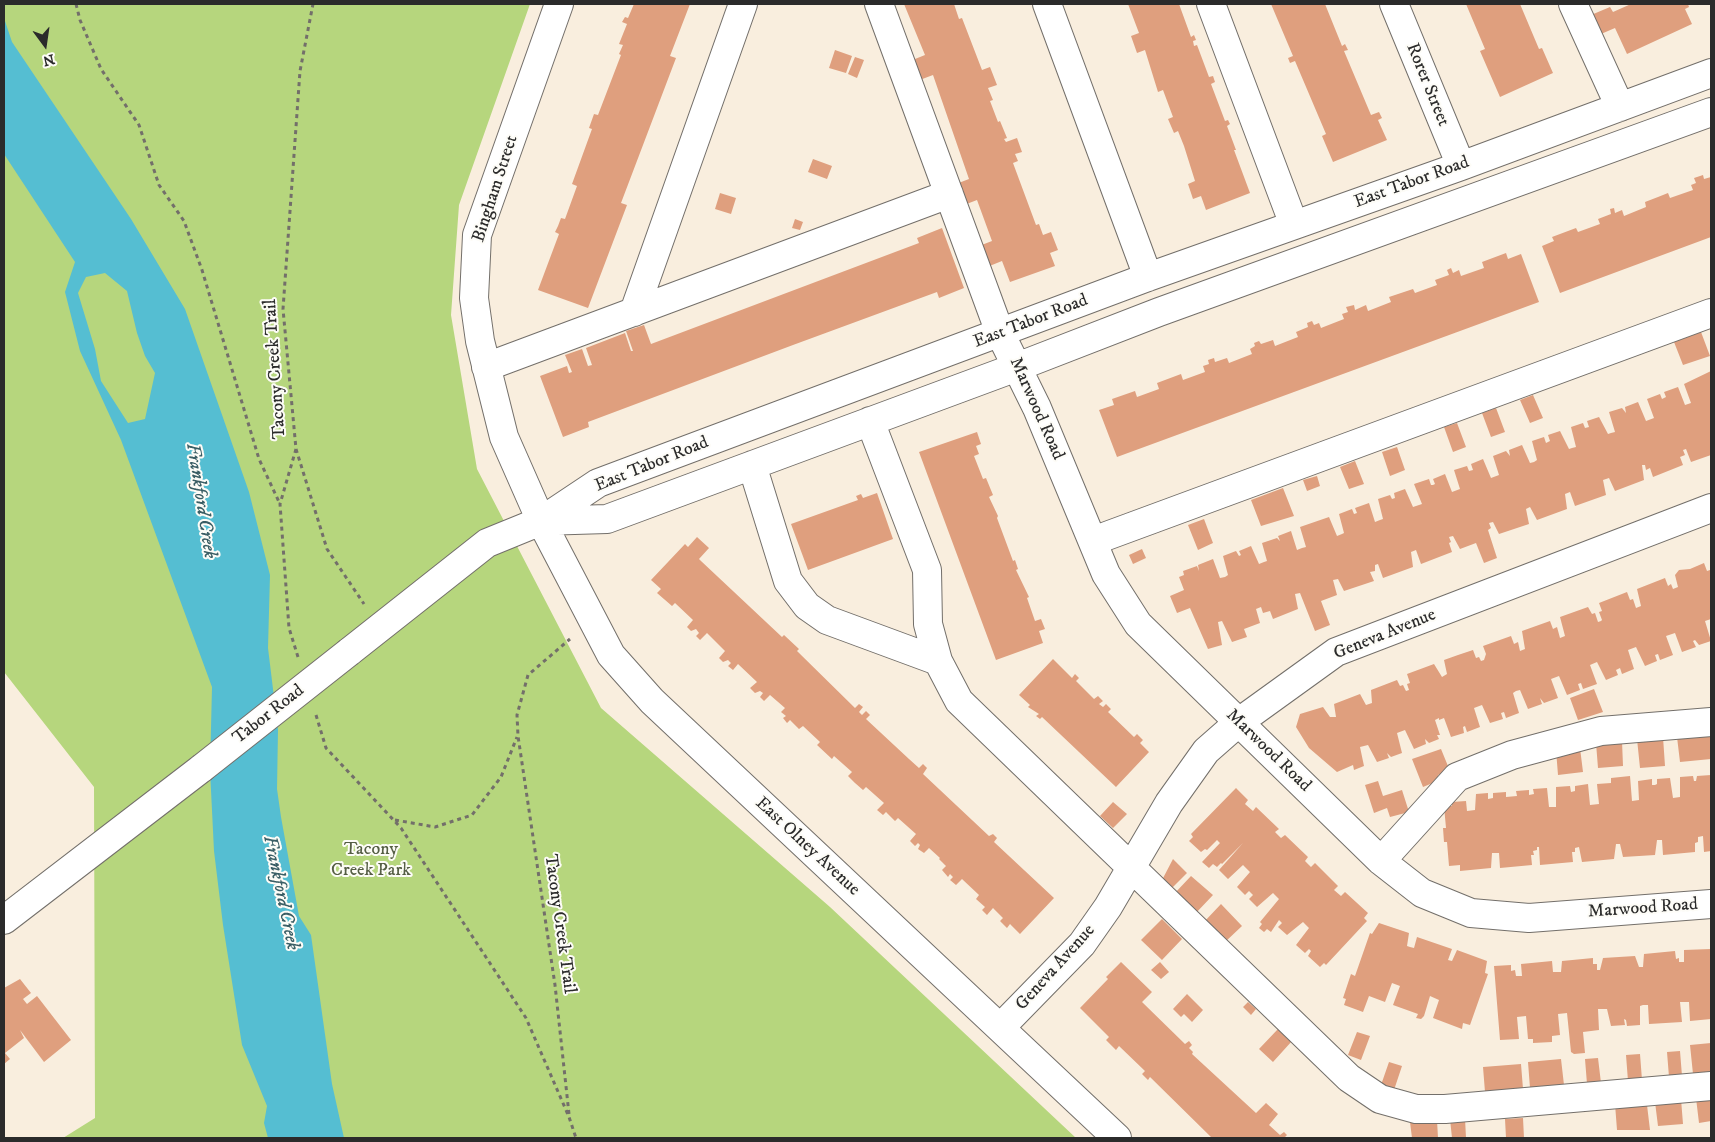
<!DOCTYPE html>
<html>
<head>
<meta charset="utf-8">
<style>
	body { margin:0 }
	#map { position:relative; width:1715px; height:1142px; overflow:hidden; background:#f9eede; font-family:"IM FELL DW Pica",serif }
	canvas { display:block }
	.frame { position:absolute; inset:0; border:5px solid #2b2b2b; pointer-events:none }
	.north { position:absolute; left:20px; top:20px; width:50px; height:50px; -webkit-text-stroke:4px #fdfcf7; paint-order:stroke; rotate:166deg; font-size:14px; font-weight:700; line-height:20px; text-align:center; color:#2b2b2b }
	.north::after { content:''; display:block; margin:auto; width:18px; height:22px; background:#2b2b2b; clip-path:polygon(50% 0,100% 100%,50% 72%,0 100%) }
</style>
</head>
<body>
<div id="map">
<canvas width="1715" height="1142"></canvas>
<div class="frame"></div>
<div class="north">N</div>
</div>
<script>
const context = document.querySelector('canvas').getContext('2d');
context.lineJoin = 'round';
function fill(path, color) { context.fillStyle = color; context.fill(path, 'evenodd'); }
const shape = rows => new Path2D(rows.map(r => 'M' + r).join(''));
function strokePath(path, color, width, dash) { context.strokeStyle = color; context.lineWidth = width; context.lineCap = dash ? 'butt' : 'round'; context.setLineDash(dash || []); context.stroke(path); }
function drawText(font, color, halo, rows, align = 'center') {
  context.font = font + ' "IM FELL DW Pica",serif'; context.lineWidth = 4; context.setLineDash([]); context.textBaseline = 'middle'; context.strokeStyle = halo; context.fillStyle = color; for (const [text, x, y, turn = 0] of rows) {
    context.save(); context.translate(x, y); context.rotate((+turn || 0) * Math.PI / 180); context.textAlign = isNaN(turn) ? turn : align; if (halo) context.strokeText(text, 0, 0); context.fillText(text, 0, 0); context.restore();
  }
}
fill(shape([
	[4,4,530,4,459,205,451,315,477,469,601,708,830,907,1076,1138,63,1138,95,1118,94,787,4,672]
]), '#b6d67d');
fill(shape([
	[4,18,12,42,131,219,185,309,249,492,270,575,268,648,278,730,277,789,281,817,299,916,311,935,332,1084,344,1138,268,1138,264,1123,267,1106,242,1045,223,925,214,851,210,770,212,687,121,440,80,351,65,292,75,262,4,154],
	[105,273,127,291,137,333,145,356,155,373,145,419,128,423,101,381,95,349,78,293,86,277]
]), '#55bed2');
fill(shape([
	[634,4,690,4,670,56,676,58,621,203,627,205,588,308,538,290,559,234,555,232,558,226,561,218,565,219,577,186,572,184,592,129,589,128,594,114,598,115,621,55,619,54,623,45,619,44,627,24,622,22,625,17,628,18],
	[904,4,954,4,959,19,962,18,982,70,990,67,997,85,988,88,993,100,990,101,998,122,1000,121,1007,138,1004,139,1006,142,1017,138,1022,152,1015,154,1018,161,1013,163,1036,225,1039,224,1043,235,1051,232,1058,250,1050,253,1055,266,1010,282,1002,261,987,267,979,246,992,241,977,200,964,205,956,184,969,179,933,75,917,81,910,61,925,55],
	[1128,4,1179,4,1191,37,1194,35,1196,40,1193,41,1194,46,1197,45,1209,77,1213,76,1215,82,1211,84,1225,121,1228,120,1230,124,1227,126,1236,150,1234,150,1250,193,1206,210,1201,196,1193,199,1188,184,1195,181,1184,146,1178,131,1174,133,1168,119,1173,117,1163,90,1158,92,1145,50,1137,53,1131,36,1139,33],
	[1271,4,1325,4,1342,46,1345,44,1348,50,1344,51,1371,115,1379,112,1382,118,1378,120,1387,140,1333,162,1322,136,1326,134,1295,61,1290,63,1288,58,1293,56],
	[1466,4,1520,4,1539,49,1542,48,1553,73,1500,97,1480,51,1485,49],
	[1631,4,1688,4,1689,7,1685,9,1692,24,1627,54,1615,28,1601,34,1591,15,1610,7,1613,12],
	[835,50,852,56,846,73,829,68],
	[855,57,864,60,857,78,848,74],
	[813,159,832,166,827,179,808,172],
	[1703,175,1704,179,1711,177,1711,237,1560,293,1542,246,1554,241,1552,237,1576,228,1578,232,1600,224,1598,219,1611,214,1610,209,1614,208,1615,213,1622,210,1624,216,1646,207,1645,202,1658,197,1668,193,1670,198,1693,190,1691,185,1696,183,1694,178],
	[720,193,736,198,731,214,715,209],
	[795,219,803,222,800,230,792,228],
	[942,228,964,288,939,298,937,292,793,345,588,422,589,427,563,437,540,376,567,366,569,373,572,372,565,355,582,349,588,366,592,365,586,348,625,333,631,351,633,351,626,331,644,325,651,344,919,243,917,238],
	[1506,253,1508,259,1521,254,1539,302,1117,457,1099,410,1114,405,1112,399,1135,391,1137,397,1159,389,1157,383,1181,374,1183,380,1205,372,1203,366,1209,364,1208,360,1214,358,1215,362,1227,358,1229,363,1252,354,1250,349,1255,346,1254,343,1259,341,1261,344,1273,340,1275,346,1298,337,1296,332,1308,327,1307,323,1312,321,1314,325,1319,323,1321,328,1344,319,1342,314,1348,312,1346,307,1354,305,1355,310,1366,305,1368,311,1391,302,1389,297,1413,289,1415,293,1437,285,1435,280,1449,275,1447,270,1451,268,1453,273,1459,270,1461,276,1484,268,1482,262],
	[1701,332,1710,356,1683,365,1674,342],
	[1711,371,1711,455,1691,462,1686,449,1683,450,1685,455,1680,457,1683,465,1653,477,1650,468,1646,470,1645,465,1642,465,1644,480,1615,491,1609,478,1603,480,1606,495,1575,506,1570,492,1565,494,1567,509,1537,520,1530,507,1526,509,1529,524,1499,534,1493,522,1489,523,1491,528,1488,530,1497,558,1484,563,1476,543,1460,549,1453,536,1449,537,1451,542,1449,543,1452,552,1421,564,1416,550,1411,552,1413,567,1383,578,1378,564,1375,565,1375,571,1370,572,1374,581,1344,591,1338,579,1333,580,1337,595,1321,601,1330,625,1315,631,1300,593,1295,594,1298,609,1273,619,1270,611,1263,613,1261,607,1256,609,1260,623,1244,629,1247,637,1232,642,1222,621,1218,622,1222,645,1208,649,1190,608,1177,613,1170,596,1184,590,1179,577,1184,575,1183,571,1197,566,1199,571,1198,565,1213,559,1220,578,1225,577,1228,575,1223,556,1236,551,1239,556,1241,555,1239,551,1251,546,1259,564,1264,562,1267,561,1262,543,1277,538,1280,541,1278,536,1291,531,1297,550,1302,548,1306,547,1300,527,1329,517,1337,536,1342,534,1344,533,1339,514,1352,509,1354,514,1357,513,1355,508,1369,503,1375,522,1380,520,1383,519,1378,499,1390,495,1392,499,1395,498,1394,493,1405,489,1413,507,1422,504,1414,484,1429,479,1431,485,1433,485,1435,484,1433,479,1445,474,1452,492,1460,489,1454,470,1467,466,1469,471,1473,470,1471,464,1483,459,1491,478,1499,475,1493,456,1506,451,1510,456,1509,450,1522,445,1530,463,1534,462,1537,460,1532,441,1544,437,1546,443,1550,441,1548,435,1560,431,1569,449,1572,448,1576,447,1571,427,1583,423,1585,428,1589,427,1587,421,1599,417,1608,434,1611,433,1615,432,1609,412,1622,408,1626,413,1625,407,1638,402,1646,421,1654,418,1647,399,1660,394,1662,399,1666,397,1664,392,1678,387,1685,405,1691,403,1684,384],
	[1533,395,1543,418,1530,423,1520,400],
	[1496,408,1505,432,1491,437,1482,413],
	[1457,423,1466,447,1453,452,1444,427],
	[977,432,981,444,976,446,979,454,974,456,983,479,986,478,993,495,989,497,998,516,997,518,1013,561,1015,560,1018,569,1016,570,1029,597,1027,598,1035,621,1041,619,1045,629,1039,631,1043,643,996,660,919,452],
	[1397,447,1405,470,1390,476,1382,452],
	[1355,461,1364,484,1349,489,1340,467],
	[1317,476,1320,486,1307,491,1303,480],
	[1283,488,1294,516,1261,526,1251,500],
	[877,493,893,539,808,570,791,524,858,500,856,496,861,494,863,498],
	[1204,519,1213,543,1198,550,1188,525],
	[697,537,709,548,699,559,701,561,782,637,784,635,799,649,797,651,855,708,859,704,863,707,859,712,862,715,866,711,870,715,866,719,909,759,919,768,923,764,927,768,923,774,989,836,993,834,997,838,994,842,1054,898,1020,934,1010,924,1007,928,1000,921,1003,918,993,908,987,915,982,910,985,907,976,899,979,895,962,879,956,885,950,880,953,877,950,874,948,877,942,870,946,866,939,859,940,858,929,848,924,853,918,849,920,845,918,843,915,846,910,841,916,834,898,818,895,821,886,812,883,815,877,810,884,803,866,787,863,790,855,783,848,776,852,772,834,756,832,759,817,745,820,742,803,726,799,729,790,720,787,723,783,718,786,716,781,712,785,708,770,695,764,701,760,697,763,693,760,691,755,693,750,688,757,682,738,664,733,670,728,666,731,663,728,660,723,662,719,658,725,651,707,633,700,640,696,636,699,633,696,629,691,631,687,627,693,620,675,603,672,606,657,593,661,589,651,580,685,544,688,547],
	[1142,549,1146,558,1133,564,1129,555],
	[1704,563,1707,571,1710,570,1711,573,1711,619,1705,621,1711,641,1699,645,1695,640,1693,641,1696,647,1682,652,1675,633,1666,636,1673,655,1660,660,1658,654,1655,655,1657,661,1645,666,1636,647,1628,650,1634,669,1622,674,1620,668,1616,670,1618,675,1606,680,1597,662,1590,665,1597,684,1583,689,1581,683,1578,684,1580,690,1567,695,1559,676,1551,679,1558,698,1544,703,1540,698,1542,704,1528,709,1520,690,1516,691,1513,693,1519,713,1506,718,1504,712,1501,713,1503,719,1490,723,1482,705,1474,708,1480,727,1467,732,1465,726,1463,727,1464,733,1451,737,1444,718,1439,720,1439,718,1435,720,1440,735,1437,735,1439,739,1429,743,1425,739,1426,744,1414,749,1405,730,1397,733,1402,753,1391,757,1387,753,1389,758,1377,762,1368,745,1360,747,1364,766,1354,770,1353,765,1337,772,1309,748,1296,727,1300,714,1323,707,1330,717,1336,717,1334,704,1360,694,1366,705,1372,703,1371,690,1397,680,1400,686,1403,685,1406,691,1409,690,1407,684,1410,683,1407,674,1434,664,1442,677,1447,674,1444,660,1458,655,1473,650,1476,658,1479,657,1481,661,1484,660,1486,654,1483,646,1511,636,1514,644,1518,642,1520,651,1525,649,1522,631,1550,621,1553,629,1557,627,1560,638,1565,636,1560,617,1588,607,1592,614,1595,613,1598,622,1601,621,1602,620,1599,612,1602,611,1599,603,1627,592,1630,600,1633,599,1636,608,1641,606,1637,589,1665,578,1668,586,1671,584,1673,589,1678,587,1675,575,1679,570,1690,569],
	[1053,659,1072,678,1075,674,1079,678,1076,681,1094,699,1098,696,1103,701,1099,704,1103,707,1106,704,1111,709,1108,712,1134,737,1137,734,1143,740,1140,743,1149,752,1116,787,1042,717,1040,719,1036,716,1039,714,1028,707,1030,705,1019,695],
	[1594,689,1603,712,1578,720,1570,698],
	[1710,731,1711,759,1680,762,1677,737],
	[1663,737,1665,766,1640,768,1637,739],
	[1622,741,1623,766,1598,768,1596,743],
	[1580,748,1583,772,1558,775,1556,750],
	[1441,749,1450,771,1438,775,1440,780,1423,787,1412,759],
	[1711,775,1711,851,1704,852,1703,836,1698,837,1698,842,1695,843,1695,852,1663,855,1662,840,1657,840,1655,855,1623,857,1620,844,1616,844,1614,859,1582,862,1579,847,1575,848,1575,852,1572,852,1573,862,1540,865,1539,847,1537,847,1537,850,1533,851,1534,855,1531,855,1532,865,1500,868,1499,853,1492,853,1491,868,1460,871,1460,865,1449,866,1447,842,1444,842,1443,828,1446,828,1444,806,1452,806,1452,802,1466,801,1467,811,1475,810,1476,794,1488,793,1488,799,1493,798,1493,793,1506,792,1506,797,1517,796,1516,791,1529,790,1529,795,1534,794,1533,789,1547,788,1549,807,1556,807,1556,787,1570,786,1571,792,1575,791,1575,786,1588,784,1590,805,1599,804,1597,784,1611,783,1611,778,1630,776,1632,801,1639,800,1638,781,1652,779,1652,785,1655,785,1657,784,1657,779,1670,778,1673,798,1680,797,1680,777,1693,776,1694,781,1696,781,1697,776],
	[1378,781,1383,796,1402,790,1409,812,1390,817,1387,808,1374,813,1365,785],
	[1236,788,1248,800,1245,804,1253,811,1256,807,1279,829,1275,832,1281,838,1285,835,1308,857,1305,861,1311,867,1315,863,1338,886,1334,890,1341,896,1345,892,1368,913,1364,918,1367,921,1326,965,1324,963,1320,967,1308,956,1311,951,1309,949,1305,953,1296,945,1309,928,1303,922,1287,935,1278,927,1282,923,1279,920,1271,932,1267,929,1264,932,1259,928,1262,924,1260,922,1279,899,1273,893,1257,907,1249,899,1253,895,1249,891,1245,895,1237,887,1250,872,1243,865,1228,879,1219,870,1243,843,1222,864,1221,863,1217,867,1213,864,1209,868,1202,862,1220,843,1217,840,1207,850,1205,849,1201,852,1189,841,1193,837,1191,834],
	[1113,802,1127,814,1113,828,1100,816],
	[1173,859,1187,873,1170,890,1161,882],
	[1191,876,1213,895,1195,914,1174,894],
	[1221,904,1242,926,1224,943,1204,922],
	[1162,919,1182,939,1162,960,1141,940],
	[1379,923,1409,933,1407,946,1410,947,1414,948,1417,937,1452,949,1448,960,1452,961,1457,950,1487,961,1485,973,1488,974,1470,1025,1463,1023,1462,1029,1433,1018,1439,1000,1430,996,1424,1016,1421,1019,1416,1018,1418,1014,1393,1005,1400,986,1392,983,1385,1002,1369,996,1363,1012,1344,1005,1346,999,1343,998,1351,974,1355,976,1370,933,1372,934],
	[1711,949,1711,1019,1690,1021,1689,1002,1680,1002,1682,1022,1649,1024,1648,1005,1643,1005,1640,1006,1640,1025,1627,1026,1626,1020,1624,1019,1625,1025,1611,1026,1607,1009,1598,1009,1599,1030,1583,1032,1585,1053,1574,1054,1571,1052,1567,1013,1558,1014,1560,1035,1552,1036,1552,1042,1533,1043,1533,1039,1528,1039,1526,1016,1517,1017,1519,1039,1500,1040,1494,966,1511,965,1511,971,1515,970,1516,976,1522,976,1521,964,1552,961,1553,972,1561,972,1562,961,1593,958,1593,964,1597,964,1597,970,1600,970,1603,958,1635,956,1639,967,1643,967,1644,954,1675,951,1676,959,1679,958,1679,962,1684,962,1684,950],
	[1121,962,1152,992,1142,1002,1185,1044,1189,1041,1192,1045,1189,1048,1193,1052,1192,1054,1256,1113,1266,1103,1278,1114,1269,1125,1280,1135,1284,1132,1287,1135,1284,1138,1212,1138,1150,1077,1148,1080,1142,1074,1145,1071,1119,1046,1116,1050,1106,1040,1109,1037,1080,1008,1108,979,1106,977],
	[1160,962,1169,972,1161,979,1151,970],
	[20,979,31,993,23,999,27,1004,37,996,71,1040,44,1062,20,1030,24,1038,5,1053,10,1059,4,1064,4,988],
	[1187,994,1203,1010,1192,1022,1184,1014,1181,1017,1173,1009],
	[1248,1002,1256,1009,1251,1015,1243,1007],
	[1278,1029,1292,1041,1273,1062,1259,1049],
	[1357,1032,1370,1036,1361,1060,1348,1055],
	[1711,1043,1711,1072,1693,1074,1690,1045],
	[1680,1051,1682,1076,1669,1077,1667,1052],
	[1640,1054,1642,1080,1628,1081,1626,1055],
	[1598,1058,1601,1083,1587,1084,1585,1059],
	[1561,1059,1564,1085,1530,1088,1528,1062],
	[1389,1062,1402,1066,1394,1090,1381,1085],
	[1521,1064,1523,1089,1485,1092,1483,1067],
	[1711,1097,1711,1121,1699,1123,1696,1098],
	[1681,1099,1683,1124,1658,1126,1655,1102],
	[1627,1103,1628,1107,1647,1105,1650,1130,1617,1130,1615,1104],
	[1465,1118,1466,1138,1452,1138,1450,1119],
	[1523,1118,1524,1138,1506,1138,1505,1119],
	[1437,1120,1438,1138,1412,1138,1410,1122]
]), '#df9f7e');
const minor = shape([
	[559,4,477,235,474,298,480,341,504,437,541,521,611,655,652,701,1117,1138],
	[879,4,1000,333,1037,408,1106,574,1138,624,1381,861,1422,893,1471,913,1529,918,1711,904],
	[1047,4,1148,277],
	[1211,4,1294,225],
	[1394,4,1461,166],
	[1573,4,1620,107],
	[634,312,743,4],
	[486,367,949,194],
	[870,421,927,570,928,624,938,661,959,701,1349,1078,1380,1099,1416,1109,1445,1109,1711,1086],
	[752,465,788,581,807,606,827,620,938,661],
	[541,521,607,519,1017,367,1159,312,1711,112],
	[1093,541,1711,313],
	[349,652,487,543,541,521,598,483,1148,277,1461,166,1711,73],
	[1381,861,1457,777,1512,755,1601,731,1711,722],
	[4,920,202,768],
	[1001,1027,1082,944,1108,907,1169,803,1206,751,1239,722,1336,652,1711,508]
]);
strokePath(minor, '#736f6a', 30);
strokePath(shape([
	[76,4,80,20,101,69,139,125,159,185,184,221,202,270,259,459,280,504],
	[296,449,327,549,364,604],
	[298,657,289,628,280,504,296,449,283,309,300,71,313,4],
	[316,715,326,748,401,828,526,1018,569,1117,576,1138],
	[395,820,435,827,472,815,501,777,517,737],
	[569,1114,555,985,518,736,517,715,528,675,570,639]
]), '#736f6a', 3, [4, 4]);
strokePath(minor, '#fff', 28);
const minorBridge = shape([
	[202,768,349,652]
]);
strokePath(minorBridge, '#736f6a', 30, []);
strokePath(minorBridge, '#fff', 28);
drawText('18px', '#2b2b2b', '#fdfcf7', [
	["Rorer Street",1427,85,68],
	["East Tabor Road",1412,183,-20],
	["Bingham Street",496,189,-72],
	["East Tabor Road",1031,322,-21],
	["Tacony Creek Trail",276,369,-94],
	["Marwood Road",1036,409,66],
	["East Tabor Road",652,465,-22],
	["Geneva Avenue",1385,635,-22],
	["Tabor Road",269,715,-38],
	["Marwood Road",1268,751,44],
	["East Olney Avenue",807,847,43],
	["Marwood Road",1643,909,-4],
	["Tacony Creek Trail",559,924,82],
	["Geneva Avenue",1056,968,-48]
]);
drawText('18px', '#555e44', '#fdfcf7', [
	["Tacony",371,850],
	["Creek Park",371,871]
]);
drawText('italic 19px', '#3a5e65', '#fdfcf7', [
	["Frankford Creek",200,501,81],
	["Frankford Creek",280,893,78]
]);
</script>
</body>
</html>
